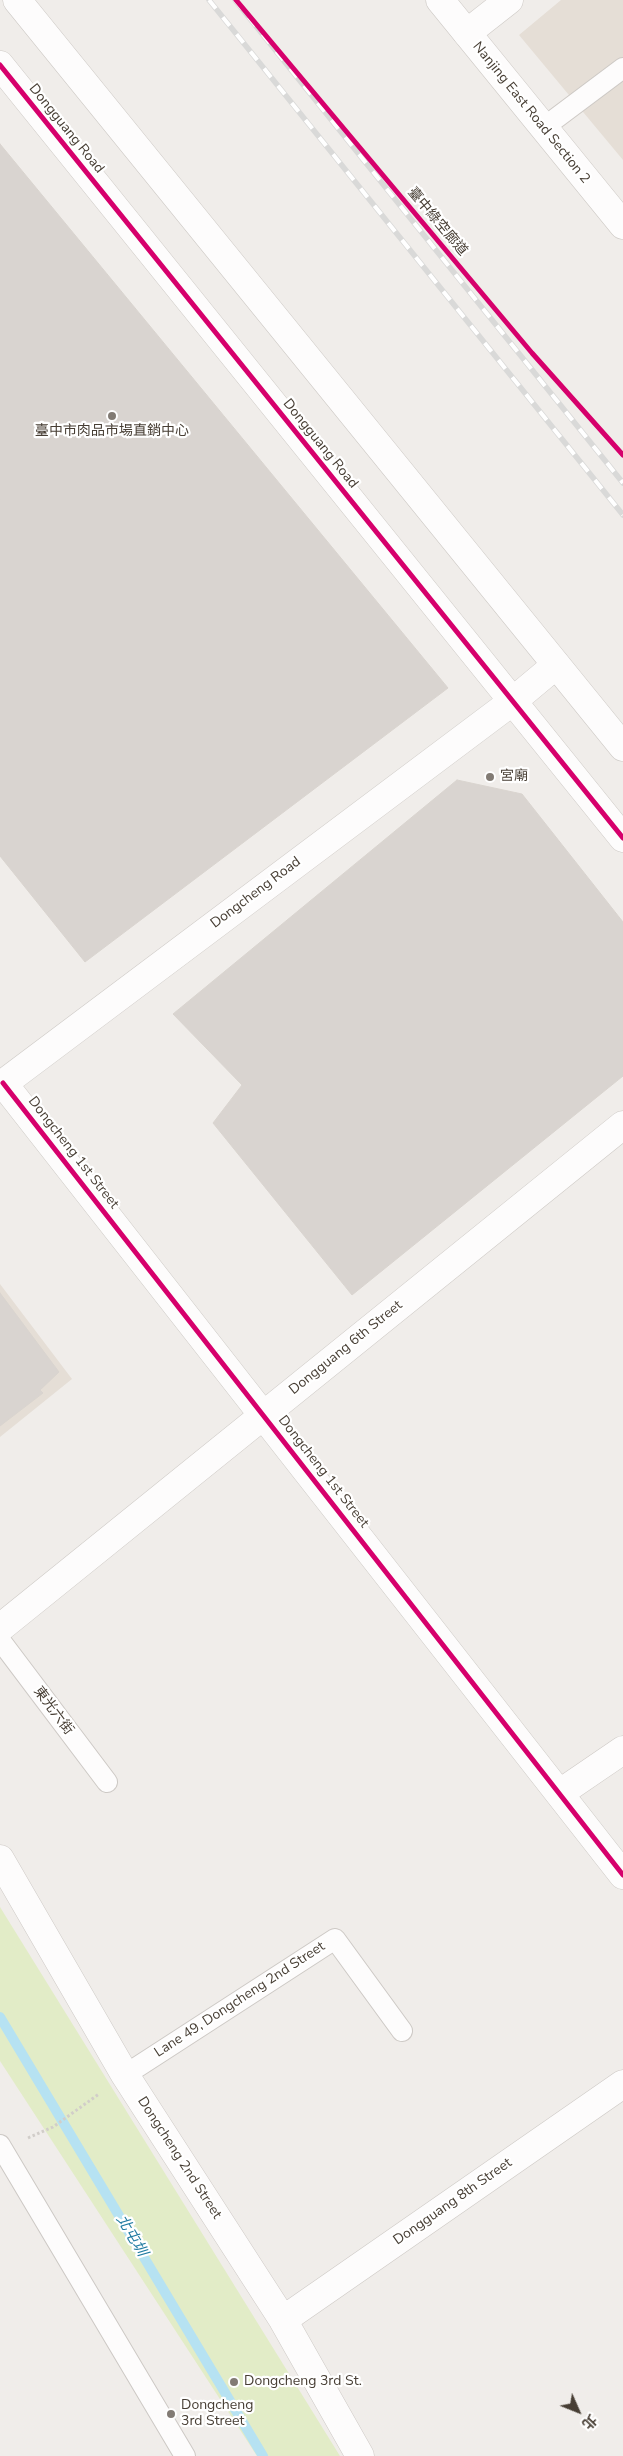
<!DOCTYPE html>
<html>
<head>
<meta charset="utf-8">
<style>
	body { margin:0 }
	#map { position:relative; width:623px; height:2456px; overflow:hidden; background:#f0edea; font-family:"Nunito Sans","Noto Sans TC",sans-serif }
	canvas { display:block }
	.north { position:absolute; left:553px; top:2386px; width:50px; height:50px; -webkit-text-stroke:4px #fff; paint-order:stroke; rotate:134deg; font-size:14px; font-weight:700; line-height:20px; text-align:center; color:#473e34 }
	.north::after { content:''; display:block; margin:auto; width:18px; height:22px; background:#473e34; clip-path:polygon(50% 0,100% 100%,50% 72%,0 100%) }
</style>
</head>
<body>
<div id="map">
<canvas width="623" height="2456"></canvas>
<div class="north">北</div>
</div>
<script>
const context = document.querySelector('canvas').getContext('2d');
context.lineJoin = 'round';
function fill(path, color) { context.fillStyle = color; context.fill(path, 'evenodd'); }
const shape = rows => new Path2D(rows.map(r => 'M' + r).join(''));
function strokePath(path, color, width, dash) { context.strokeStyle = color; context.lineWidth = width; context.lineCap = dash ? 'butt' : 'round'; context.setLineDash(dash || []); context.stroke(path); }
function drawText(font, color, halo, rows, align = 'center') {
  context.font = font + ' "Nunito Sans","Noto Sans TC",sans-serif'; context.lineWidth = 4.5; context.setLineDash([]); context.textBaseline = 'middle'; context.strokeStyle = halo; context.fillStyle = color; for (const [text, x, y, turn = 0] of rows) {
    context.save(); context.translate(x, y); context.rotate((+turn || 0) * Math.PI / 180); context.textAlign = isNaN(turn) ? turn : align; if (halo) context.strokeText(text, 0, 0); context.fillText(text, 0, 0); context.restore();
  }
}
fill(shape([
	[561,0,623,0,623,160,519,35],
	[0,1284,72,1379,0,1437]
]), '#e5ded6');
fill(shape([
	[0,1907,340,2456,257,2456,0,2061]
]), '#e2ecc7');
strokePath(shape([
	[0,2017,263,2456]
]), '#b6e2f2', 10);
const building = shape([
	[0,144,448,688,85,962,0,856,0,144],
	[457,780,522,794,623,922,623,1076,352,1295,213,1123,242,1085,173,1014,457,780],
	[0,1293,59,1372,40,1390,43,1393,0,1426,0,1293]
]);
fill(building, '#d9d4d0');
strokePath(building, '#d9d4cf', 1);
const service = shape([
	[543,128,623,68],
	[0,1640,107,1782],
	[125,2075,335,1939,402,2031],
	[0,2145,185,2456]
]);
const minor = shape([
	[467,33,509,0],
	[3,1083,623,1875],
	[0,1086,513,701,556,665],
	[0,1628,623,1125],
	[560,1793,623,1750],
	[0,1859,125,2075,283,2320,360,2456],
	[283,2320,623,2084]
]);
const tertiary = shape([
	[17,0,623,747],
	[440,0,623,225],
	[0,65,623,838]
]);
strokePath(service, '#cdc9c5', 22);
strokePath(minor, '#cdc9c5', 29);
strokePath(tertiary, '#cdc9c5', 29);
strokePath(shape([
	[28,2138,53,2127,99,2094]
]), '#d1cdc9', 3, [2.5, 2.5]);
strokePath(service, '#fdfcfc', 20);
strokePath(minor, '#fdfcfc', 28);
strokePath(tertiary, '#fdfcfc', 28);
const rail = shape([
	[209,0,623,515],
	[235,0,623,483]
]);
strokePath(rail, '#d9d9d8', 5.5);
strokePath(rail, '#fff', 4, [11]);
strokePath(shape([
	[236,0,532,353,623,455],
	[0,65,623,838],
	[3,1083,623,1875]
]), '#d6006c', 5);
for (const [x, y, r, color] of [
	[112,416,5,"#827b74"],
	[490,777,5,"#827b74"],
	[234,2382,5,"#827b74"],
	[171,2414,5,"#827b74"]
]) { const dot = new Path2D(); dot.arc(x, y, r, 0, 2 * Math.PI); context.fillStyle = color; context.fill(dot); strokePath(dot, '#fff', 2); }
drawText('14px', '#473e34', '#fff', [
	["Nanjing East Road Section 2",531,113,51],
	["Dongguang Road",66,129,51],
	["臺中綠空廊道",437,222,50],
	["Dongguang Road",320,444,51],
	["Dongcheng Road",256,893,-37],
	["Dongcheng 1st Street",73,1153,52],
	["Dongguang 6th Street",346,1348,-39],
	["Dongcheng 1st Street",323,1472,52],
	["東光六街",53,1711,53],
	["Lane 49, Dongcheng 2nd Street",240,2000,-33],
	["Dongcheng 2nd Street",179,2158,57],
	["Dongguang 8th Street",453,2202,-35]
]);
drawText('14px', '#473e34', '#fff', [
	["臺中市肉品市場直銷中心",112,432,"center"],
	["宮廟",500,777],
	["Dongcheng 3rd St.",244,2382],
	["Dongcheng",181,2406],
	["3rd Street",181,2422]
], 'left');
drawText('italic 15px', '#227ca2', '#fff', [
	["北屯圳",131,2236,59]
]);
</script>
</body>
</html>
